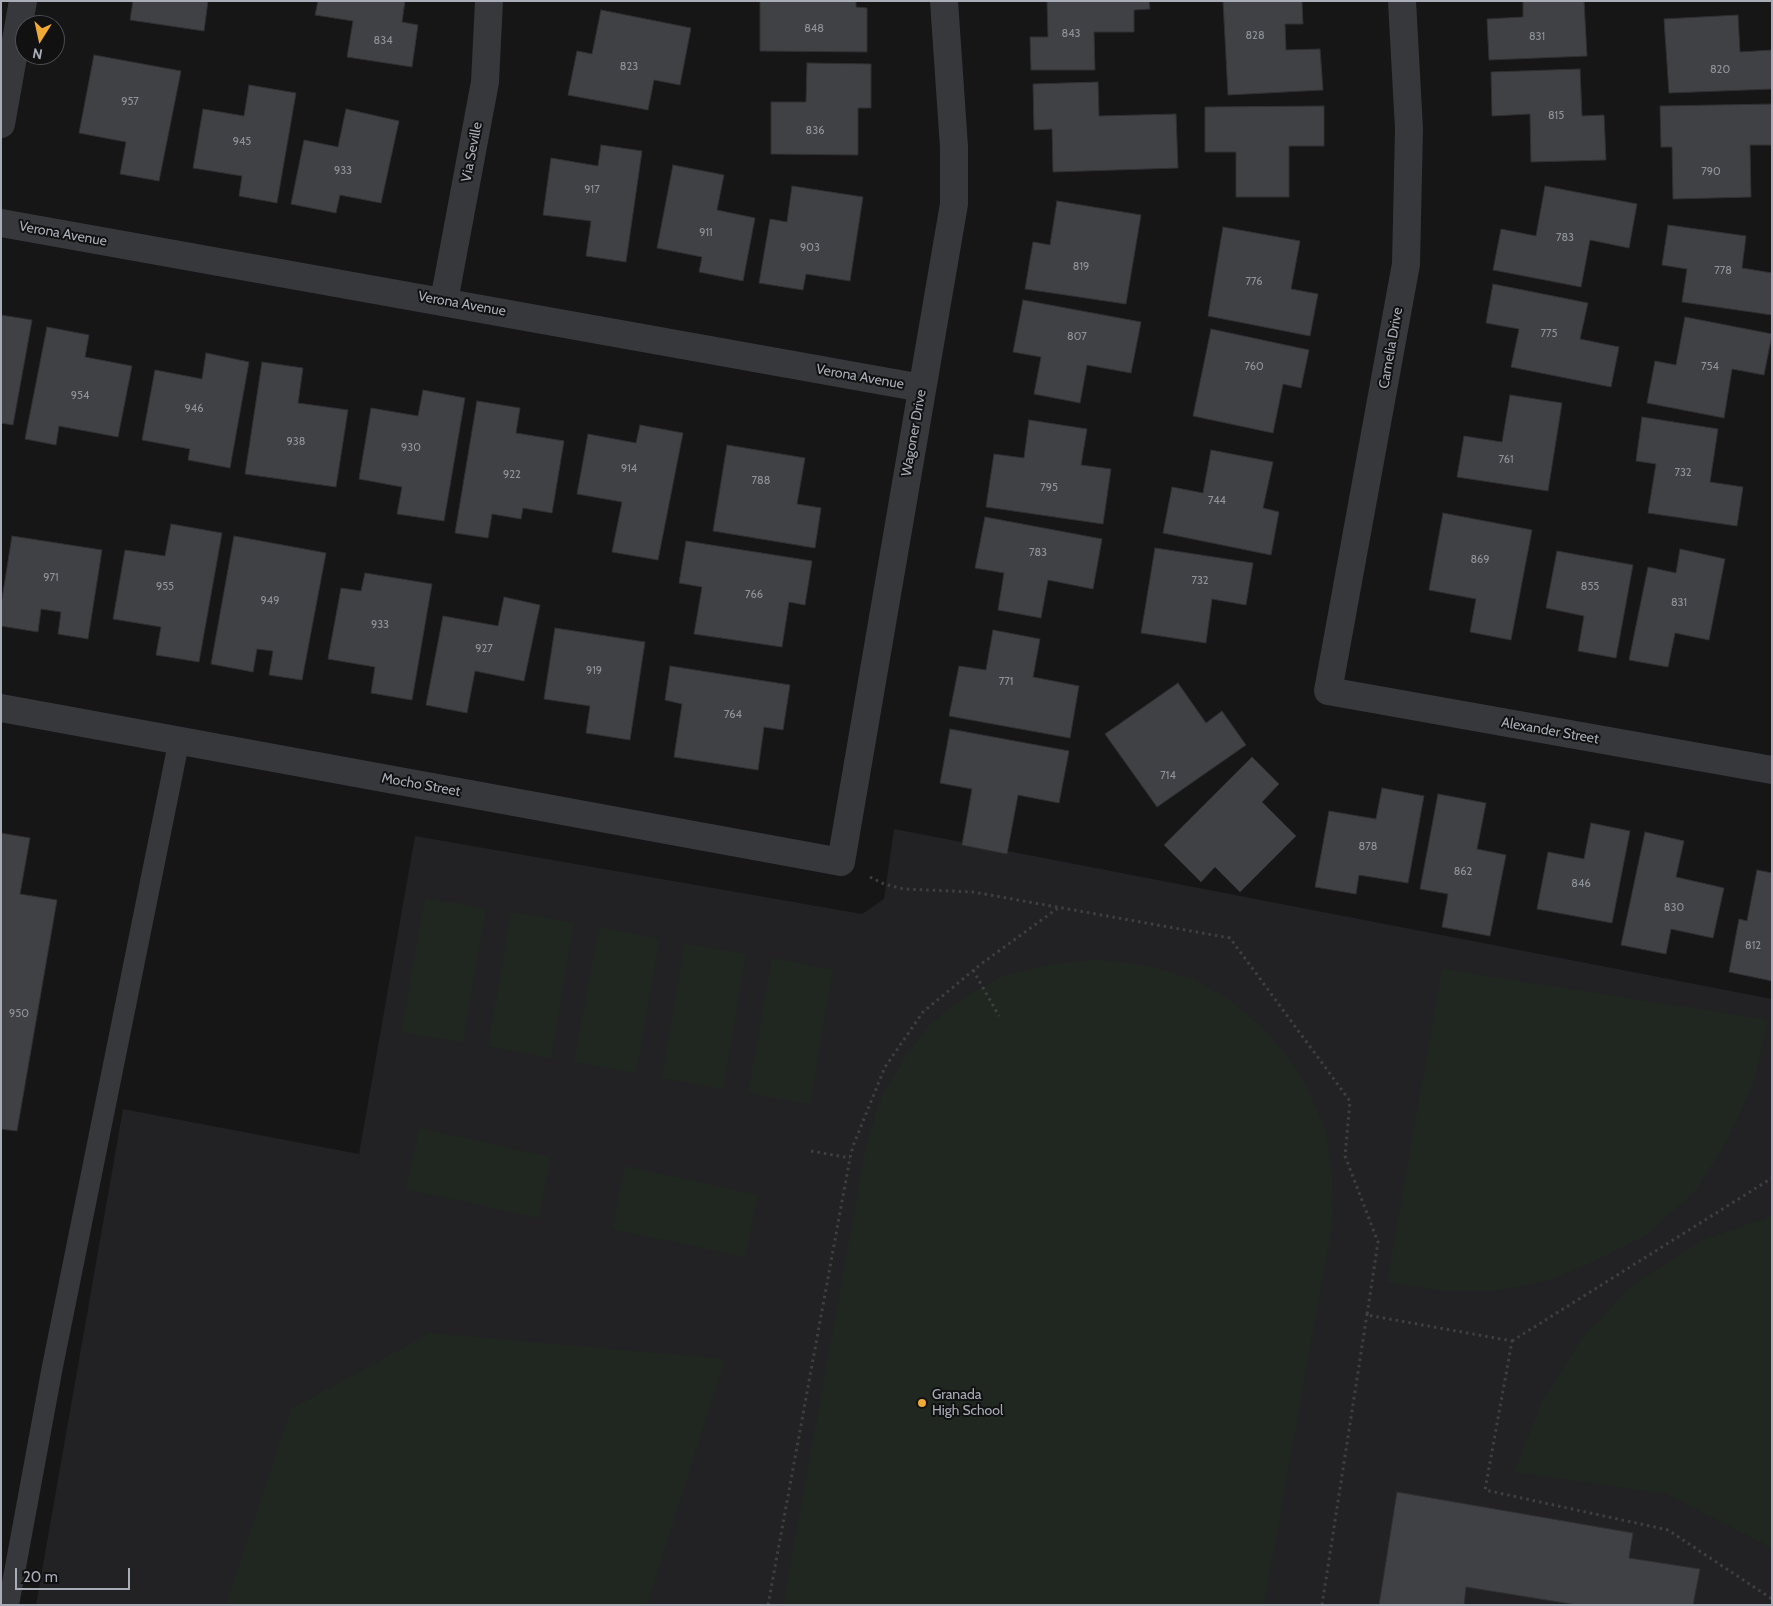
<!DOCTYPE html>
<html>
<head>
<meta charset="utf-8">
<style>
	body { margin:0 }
	#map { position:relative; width:1773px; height:1606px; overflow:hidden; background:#161617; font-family:Cabin,sans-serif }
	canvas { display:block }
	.frame { position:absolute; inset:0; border:2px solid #a8adb7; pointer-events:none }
	.north { position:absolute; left:15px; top:15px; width:50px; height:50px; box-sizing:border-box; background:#111112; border:1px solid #4d4f54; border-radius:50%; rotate:190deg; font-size:14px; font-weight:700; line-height:20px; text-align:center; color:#a8adb7 }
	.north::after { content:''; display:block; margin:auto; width:18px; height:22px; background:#f0a935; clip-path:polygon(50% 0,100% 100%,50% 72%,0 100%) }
	.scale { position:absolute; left:15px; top:1568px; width:115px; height:22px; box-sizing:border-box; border:2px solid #a8adb7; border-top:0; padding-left:6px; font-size:15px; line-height:18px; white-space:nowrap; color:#a8adb7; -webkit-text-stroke:4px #111112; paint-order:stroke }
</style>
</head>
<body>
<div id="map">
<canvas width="1773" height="1606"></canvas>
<div class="frame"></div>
<div class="north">N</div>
<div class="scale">20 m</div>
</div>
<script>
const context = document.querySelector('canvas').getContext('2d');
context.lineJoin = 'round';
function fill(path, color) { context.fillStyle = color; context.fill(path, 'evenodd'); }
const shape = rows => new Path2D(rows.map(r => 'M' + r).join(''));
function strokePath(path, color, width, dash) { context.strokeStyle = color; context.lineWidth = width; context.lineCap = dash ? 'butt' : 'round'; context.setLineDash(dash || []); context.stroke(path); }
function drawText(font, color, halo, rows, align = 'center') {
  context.font = font + ' Cabin,sans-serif'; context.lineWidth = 4; context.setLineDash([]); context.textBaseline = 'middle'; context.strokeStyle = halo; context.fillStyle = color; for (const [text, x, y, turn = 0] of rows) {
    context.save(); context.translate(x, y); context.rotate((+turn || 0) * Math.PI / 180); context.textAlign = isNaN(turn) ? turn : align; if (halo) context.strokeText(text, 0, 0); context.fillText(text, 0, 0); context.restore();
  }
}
fill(shape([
	[894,829,1772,999,1772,1605,36,1605,123,1109,359,1154,415,836,862,914,884,899]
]), '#222224');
fill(shape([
	[425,898,486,909,463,1042,401,1032],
	[511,912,574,923,551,1058,488,1046],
	[599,927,660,939,636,1073,574,1062],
	[684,944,746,954,723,1089,662,1078],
	[772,958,833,970,810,1104,748,1093],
	[1099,959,1153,967,1196,980,1231,1001,1262,1027,1287,1056,1306,1085,1326,1132,1332,1175,1333,1221,1264,1605,783,1605,867,1141,881,1098,906,1056,931,1023,966,996,1005,975,1049,965],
	[1442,969,1768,1020,1753,1085,1724,1146,1694,1192,1645,1236,1595,1261,1548,1281,1495,1291,1441,1291,1387,1282],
	[419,1128,551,1157,539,1218,406,1189],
	[625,1166,758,1195,745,1257,612,1229],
	[1772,1216,1772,1548,1667,1494,1514,1472,1543,1400,1583,1337,1633,1285,1703,1240],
	[430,1333,725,1359,647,1605,226,1605,291,1409]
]), '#202720');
const building = shape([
	[133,1,208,1,204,31,130,20,133,1],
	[318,1,405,1,402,22,418,25,412,67,347,57,353,21,315,15,318,1],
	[760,1,856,1,856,7,867,8,867,52,760,51,760,1],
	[1047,1,1149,1,1150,9,1134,10,1134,32,1094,32,1095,70,1031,70,1030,37,1048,37,1047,1],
	[1223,1,1302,1,1303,24,1285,24,1286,50,1320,49,1323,90,1228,95,1223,1],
	[1523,1,1584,1,1587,56,1489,60,1487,19,1523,17,1523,1],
	[601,10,691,28,680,85,654,80,648,110,568,95,577,51,592,54,601,10],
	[1738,15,1740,52,1772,50,1772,89,1669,93,1664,19,1738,15],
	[94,55,181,71,159,181,120,174,126,142,79,133,94,55],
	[807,63,871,64,871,108,858,108,858,155,771,154,771,102,806,102,807,63],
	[1580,69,1582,116,1604,115,1606,160,1531,162,1530,114,1492,116,1491,72,1580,69],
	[1098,82,1099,116,1176,114,1178,168,1053,172,1052,129,1034,130,1033,84,1098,82],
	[249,85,296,93,277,203,239,196,242,176,193,168,203,109,244,116,249,85],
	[1772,104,1772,145,1750,145,1751,197,1673,199,1672,147,1661,147,1660,106,1772,104],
	[1324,106,1324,146,1289,146,1289,197,1236,197,1236,152,1205,152,1205,107,1324,106],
	[346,109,399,121,381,203,340,195,336,213,291,204,304,140,338,147,346,109],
	[601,145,642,151,626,262,586,256,591,221,543,215,551,158,598,166,601,145],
	[673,165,724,175,717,210,755,218,743,281,699,272,702,257,657,248,673,165],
	[792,186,863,197,850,281,806,274,803,290,759,283,770,219,787,222,792,186],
	[1545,186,1637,204,1629,248,1590,240,1581,287,1493,270,1501,229,1536,236,1545,186],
	[1057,201,1141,215,1126,304,1025,289,1033,242,1050,245,1057,201],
	[1668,225,1746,236,1742,268,1772,273,1772,315,1682,302,1687,269,1662,265,1668,225],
	[1223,227,1300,241,1291,289,1318,294,1310,336,1208,316,1223,227],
	[1493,284,1588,303,1580,339,1619,347,1611,387,1511,367,1519,329,1486,323,1493,284],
	[1023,300,1141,322,1131,373,1087,365,1080,403,1034,394,1041,357,1013,352,1023,300],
	[1,315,32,320,13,425,1,423,1,315],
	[1685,317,1772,334,1764,375,1732,369,1724,418,1647,403,1655,361,1676,365,1685,317],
	[47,327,89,335,85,357,132,366,118,437,59,426,56,445,25,439,47,327],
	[1211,329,1309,350,1301,388,1283,384,1273,433,1193,416,1211,329],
	[206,353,249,362,230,468,188,460,190,449,142,440,155,370,202,379,206,353],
	[262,362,303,368,298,403,348,410,336,487,245,474,262,362],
	[423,390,465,398,444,521,397,514,402,487,359,479,371,408,418,416,423,390],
	[1510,395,1562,403,1548,491,1457,477,1464,436,1502,442,1510,395],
	[477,401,520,408,516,433,564,441,552,513,523,508,521,519,492,514,488,538,455,533,477,401],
	[1642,417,1718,429,1710,482,1743,487,1737,526,1648,513,1656,464,1636,461,1642,417],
	[1029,420,1087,429,1081,465,1111,469,1103,524,986,507,994,454,1024,458,1029,420],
	[640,425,683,433,658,560,612,552,622,502,577,494,588,434,636,443,640,425],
	[727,445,805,458,797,504,821,508,815,548,713,531,727,445],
	[1211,450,1273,462,1263,508,1279,512,1271,555,1163,533,1172,487,1203,493,1211,450],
	[1443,513,1532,530,1511,640,1470,632,1476,599,1429,590,1443,513],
	[985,517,1102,539,1093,589,1048,580,1041,618,998,610,1004,573,975,568,985,517],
	[171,524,222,533,199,662,156,655,161,627,113,619,125,550,165,556,171,524],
	[12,536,102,550,88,639,58,634,61,612,41,609,38,632,1,626,1,605,12,536],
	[234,536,326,553,302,680,269,675,273,651,257,649,253,672,211,664,234,536],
	[686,541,812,561,805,605,789,602,782,647,694,634,702,587,679,583,686,541],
	[1155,548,1253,563,1246,605,1212,599,1206,643,1141,633,1155,548],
	[1680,549,1725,559,1709,640,1675,633,1668,667,1629,660,1648,567,1676,573,1680,549],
	[1557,551,1633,565,1616,658,1578,651,1584,616,1546,608,1557,551],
	[365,573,432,584,412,700,371,693,375,667,328,659,341,588,361,591,365,573],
	[504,597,540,605,524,681,475,671,467,713,426,705,443,616,498,626,504,597],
	[555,628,645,642,630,740,586,733,590,706,544,699,555,628],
	[993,630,1040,639,1033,677,1079,686,1070,738,949,716,959,666,986,670,993,630],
	[670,666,790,685,783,730,764,727,758,770,674,757,682,704,665,700,670,666],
	[1178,683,1206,723,1222,711,1246,745,1157,807,1105,734,1178,683],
	[950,729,1069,751,1059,803,1018,795,1007,854,962,845,972,789,940,783,950,729],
	[1252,757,1279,784,1262,802,1296,836,1240,892,1215,867,1201,882,1164,845,1252,757],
	[1382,788,1424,796,1408,883,1359,875,1356,894,1315,887,1329,811,1376,819,1382,788],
	[1438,794,1486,803,1477,849,1506,855,1490,936,1442,927,1448,894,1420,889,1438,794],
	[1591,823,1630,831,1612,923,1537,909,1548,852,1584,859,1591,823],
	[1645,832,1684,841,1676,877,1724,888,1713,938,1671,929,1666,954,1621,945,1645,832],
	[1,833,30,838,20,894,57,900,17,1131,1,1129,1,833],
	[1757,870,1772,873,1772,981,1729,972,1739,919,1747,921,1757,870],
	[1397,1492,1633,1533,1629,1558,1700,1569,1693,1605,1577,1605,1466,1587,1464,1605,1379,1605,1397,1492]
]);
fill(building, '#404144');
strokePath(building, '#303033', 1);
strokePath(shape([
	[870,877,884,884,904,889,973,892,1230,938,1350,1101,1345,1156,1378,1242,1367,1315,1512,1341,1485,1490,1668,1530,1772,1599],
	[973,970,999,1016],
	[811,1151,850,1158],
	[1512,1341,1772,1178],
	[768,1605,850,1158,853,1146,885,1067,923,1012,981,964,1058,908],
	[1322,1605,1367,1314]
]), '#3d3f43', 3, [2.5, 4]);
strokePath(shape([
	[9,1602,52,1369,179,741]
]), '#37383c', 21);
strokePath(shape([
	[1402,1,1409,129,1406,264,1328,691,1772,770],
	[1,124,23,1],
	[1,223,922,388],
	[444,301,485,82,489,1],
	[1,708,841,862,954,204,954,147,944,1]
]), '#37383c', 28);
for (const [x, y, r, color] of [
	[922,1403,5,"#f0a935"]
]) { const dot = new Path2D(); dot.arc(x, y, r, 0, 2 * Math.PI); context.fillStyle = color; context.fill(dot); strokePath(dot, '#111112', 2); }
drawText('11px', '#8e929a', null, [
	["848",814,29],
	["843",1071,34],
	["828",1255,36],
	["831",1537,37],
	["834",383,41],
	["823",629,67],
	["820",1720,70],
	["957",130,102],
	["815",1556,116],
	["836",815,131],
	["945",242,142],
	["933",343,171],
	["790",1711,172],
	["917",592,190],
	["911",706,233],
	["783",1565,238],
	["903",810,248],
	["819",1081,267],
	["778",1723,271],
	["776",1254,282],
	["775",1549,334],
	["807",1077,337],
	["760",1254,367],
	["754",1710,367],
	["954",80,396],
	["946",194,409],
	["938",296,442],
	["930",411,448],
	["761",1506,460],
	["914",629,469],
	["732",1683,473],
	["922",512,475],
	["788",761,481],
	["795",1049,488],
	["744",1217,501],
	["783",1038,553],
	["869",1480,560],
	["971",51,578],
	["732",1200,581],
	["955",165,587],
	["855",1590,587],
	["766",754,595],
	["949",270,601],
	["831",1679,603],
	["933",380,625],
	["927",484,649],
	["919",594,671],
	["771",1006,682],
	["764",733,715],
	["714",1168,776],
	["878",1368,847],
	["862",1463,872],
	["846",1581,884],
	["830",1674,908],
	["812",1753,946],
	["950",19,1014]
]);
drawText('14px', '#a8adb7', '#111112', [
	["Via Seville",472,152,-79],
	["Verona Avenue",63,234,10],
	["Verona Avenue",462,304,10],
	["Camelia Drive",1391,348,-80],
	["Verona Avenue",860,377,10],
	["Wagoner Drive",914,433,-80],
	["Alexander Street",1550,731,10],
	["Mocho Street",421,785,10]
]);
drawText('14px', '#a8adb7', '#111112', [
	["Granada",932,1395],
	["High School",932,1411]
], 'left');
</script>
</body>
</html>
